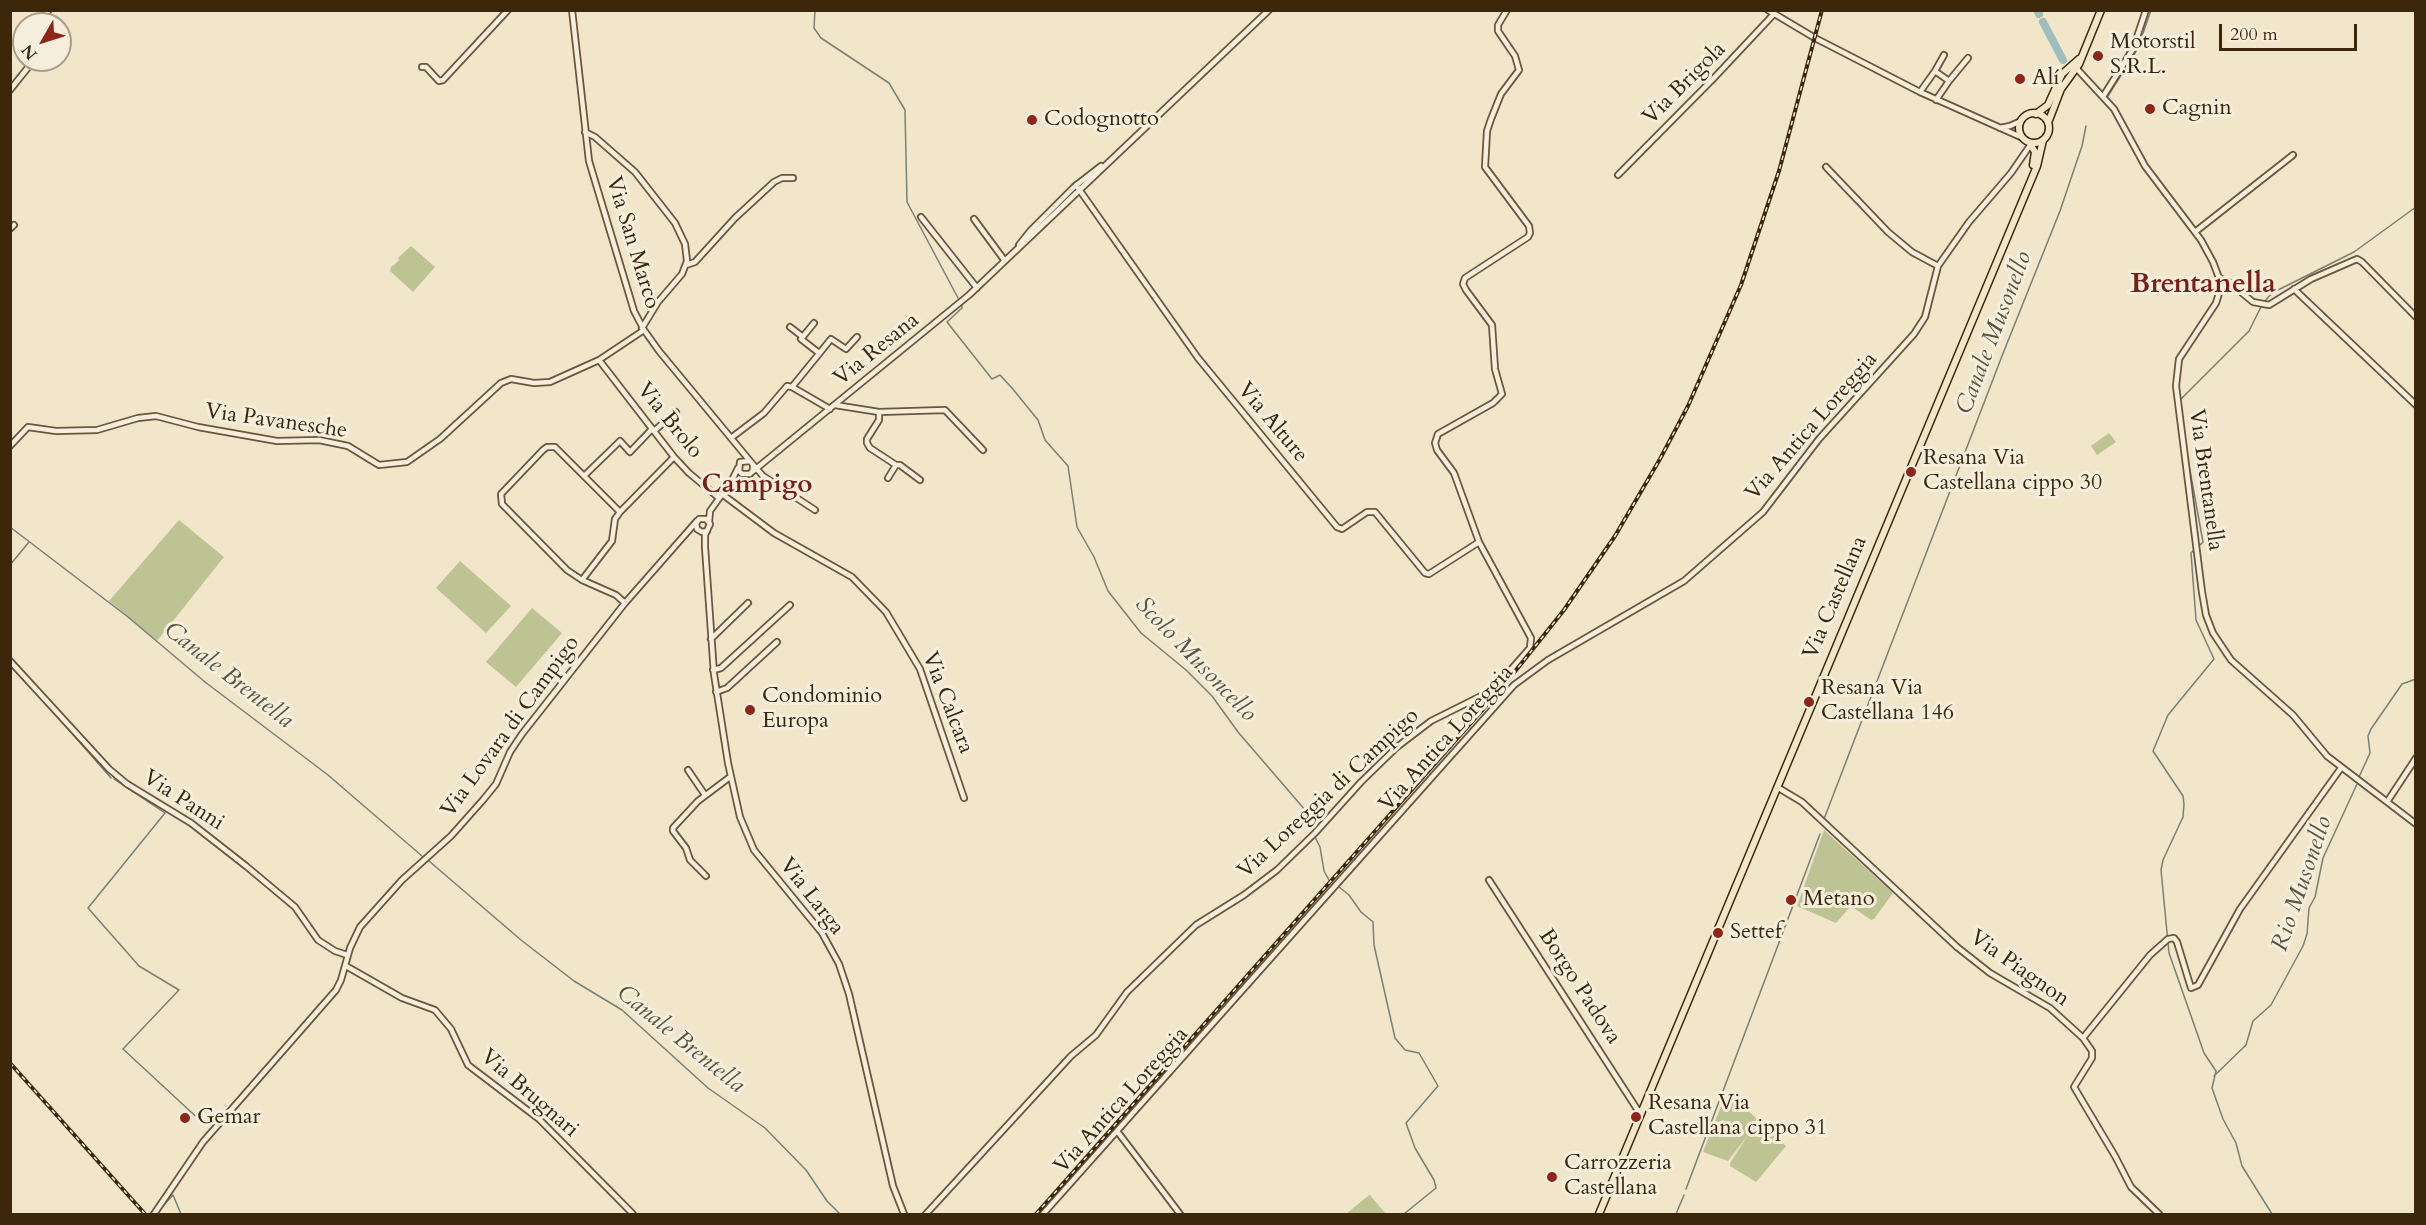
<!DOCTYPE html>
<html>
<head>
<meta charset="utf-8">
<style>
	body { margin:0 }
	#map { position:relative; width:2426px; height:1225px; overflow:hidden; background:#f1e5ca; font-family:Cardo,serif }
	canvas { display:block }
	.frame { position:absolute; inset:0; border:12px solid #3d270a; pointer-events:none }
	.north { position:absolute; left:12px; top:12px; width:60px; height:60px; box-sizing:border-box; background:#f6eedd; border:2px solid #ac9e89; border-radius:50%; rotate:231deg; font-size:16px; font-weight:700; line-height:24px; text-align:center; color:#3d270a }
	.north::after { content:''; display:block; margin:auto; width:21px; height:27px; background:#8f2418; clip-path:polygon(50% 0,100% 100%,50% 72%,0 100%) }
	.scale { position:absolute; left:2219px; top:24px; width:138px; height:27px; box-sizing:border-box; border:3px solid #3d270a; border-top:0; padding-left:8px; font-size:18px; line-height:21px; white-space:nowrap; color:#3d270a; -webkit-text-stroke:4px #f6eedd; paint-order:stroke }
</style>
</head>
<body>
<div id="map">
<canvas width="2426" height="1225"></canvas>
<div class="frame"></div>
<div class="north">N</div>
<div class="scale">200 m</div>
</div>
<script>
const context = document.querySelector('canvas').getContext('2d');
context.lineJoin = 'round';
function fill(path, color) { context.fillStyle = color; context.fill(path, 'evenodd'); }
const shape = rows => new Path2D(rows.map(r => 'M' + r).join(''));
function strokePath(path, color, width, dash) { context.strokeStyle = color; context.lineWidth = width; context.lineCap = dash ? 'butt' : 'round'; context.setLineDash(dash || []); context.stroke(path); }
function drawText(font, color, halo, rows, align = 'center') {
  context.font = font + ' Cardo,serif'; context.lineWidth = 6; context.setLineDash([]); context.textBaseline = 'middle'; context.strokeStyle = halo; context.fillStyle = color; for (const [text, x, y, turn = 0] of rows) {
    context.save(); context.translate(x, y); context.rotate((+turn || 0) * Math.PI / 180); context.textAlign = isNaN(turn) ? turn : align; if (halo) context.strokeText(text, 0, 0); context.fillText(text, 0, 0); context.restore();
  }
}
fill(shape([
	[411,246,435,267,413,292,390,271,392,265,393,266,399,260,398,258],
	[2109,433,2116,442,2097,455,2091,446],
	[179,520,224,557,157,641,109,601],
	[460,561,511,606,486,633,436,588],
	[532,608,562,633,516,687,486,662],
	[1824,830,1893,893,1874,919,1871,920,1851,906,1836,923,1797,906],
	[1727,1091,1786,1146,1756,1182,1730,1166,1730,1163,1748,1135,1728,1161,1703,1152],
	[1369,1194,1386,1214,1346,1214,1369,1195]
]), '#bec394');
strokePath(shape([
	[815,10,814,28,821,38,889,83,905,110,907,202,958,298],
	[2108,96,2138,48,2151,10],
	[2265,301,2272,293,2354,252,2416,207],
	[962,305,962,308,947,322,992,379,1000,375,1012,388,1038,420,1045,440,1068,466,1077,527,1094,557,1108,591,1141,633,1186,670,1212,696,1238,732,1312,818,1314,822,1314,831],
	[2180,400,2249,331,2262,305],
	[2185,443,2203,542,2200,545],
	[10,527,128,617,205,682,328,775,422,856],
	[2194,550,2191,553,2196,620,2214,659,2168,715,2153,751,2183,796,2184,804,2183,817,2163,860,2161,870,2169,953,2204,1053,2216,1071,2212,1088,2223,1119,2236,1143,2242,1166,2272,1214],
	[10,565,29,542],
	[10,656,36,686],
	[54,713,111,778],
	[2359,777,2370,753,2368,736,2371,729,2402,684,2416,679],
	[114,779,165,813,88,908,139,966,179,990,123,1049,204,1124],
	[1824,819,2002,356,2060,211,2082,146,2086,126],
	[1315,837,1320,847,1324,871,1329,880],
	[429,861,521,940,574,981,622,1010,708,1088,765,1128,806,1170,827,1201,840,1214],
	[1339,887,1349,895,1361,912,1373,922,1374,945,1395,1038,1405,1050,1419,1053,1438,1086,1406,1123,1415,1148,1434,1180,1436,1188,1404,1214],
	[2214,1076,2246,1045,2253,1021,2271,1005,2303,946,2307,934,2309,908,2315,897,2323,858,2357,784],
	[1686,1189,1820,834],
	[160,1209,173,1195,181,1214],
	[1676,1214,1684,1195]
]), '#778176', 1.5);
strokePath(shape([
	[2037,10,2039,14],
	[2043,22,2063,60]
]), '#9dbdbe', 8);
const minor = shape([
	[572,10,589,161,634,311,644,330,659,351,750,461],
	[1768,10,1815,38,1920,92,2023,138],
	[37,24,49,10],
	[422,67,426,67,439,81,443,80,508,10],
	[2077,67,2078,70,2114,109,2145,166,2201,240,2213,262,2219,278,2220,290,2216,303,2179,359,2176,386,2202,592,2206,615,2213,633,2231,660,2293,715,2327,756,2416,824],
	[1935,71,1944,55],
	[1949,81,1968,58],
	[10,90,34,60],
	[1920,92,1935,71,1949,81,1936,100],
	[2104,95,2133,49,2146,10],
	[2000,128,2010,126,2021,121],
	[585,132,595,137,635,172,675,223,685,244,687,261,682,274,658,302,642,328],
	[1826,167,1888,232,1912,252,1938,266],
	[1618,175,1713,79,1773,15],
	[1076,185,1198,358,1337,527,1342,529,1367,512,1375,512,1425,573,1429,574,1479,542],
	[921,217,977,288],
	[974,219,1005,261],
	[10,229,14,225],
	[2195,232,2293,155],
	[1019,245,1031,230,1074,187,1101,166],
	[686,265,695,262,735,218,774,182,782,178,793,178],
	[2219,278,2230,283,2253,302,2269,305,2311,279,2357,259,2362,262,2416,317],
	[2294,289,2416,405],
	[814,323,801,339,819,353],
	[790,327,803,337],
	[599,360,674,457,689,473,719,498],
	[792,387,831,339,846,349,857,337],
	[835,405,879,412,879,420,867,439,867,443,870,448,896,465],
	[879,412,945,410,983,450],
	[654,431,676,412],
	[731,438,764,413,787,386,792,387,830,409],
	[10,446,28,427,56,431,97,430,138,418,156,416,198,427,277,441,319,440,348,446,379,465,407,462,440,439,501,383,511,379,534,383,550,382,599,360,644,330],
	[753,465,753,470,750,474,742,474,739,471,740,462,750,461,763,476,815,510],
	[752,472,969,295,1269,10],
	[585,475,620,441,630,452,652,429],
	[888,478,896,465,900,465,920,480],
	[722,494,774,533,852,577,886,612,920,669,964,798],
	[620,512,555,447,547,447,543,450,501,494,502,504,567,570,582,580,616,595,625,603],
	[709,522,710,511,731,482,738,468],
	[707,531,702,532,697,529,696,524,699,519,706,519,710,524,705,535,705,547,714,674,728,763,740,817,754,850,822,933,839,964,849,994,893,1186,904,1214],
	[582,580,612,541,615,519,620,512,674,457],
	[711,639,748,603],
	[10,661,109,769,127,784,191,823,246,866,295,907,318,940,335,951,347,955],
	[713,670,721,668,790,605],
	[716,692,727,688,777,642],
	[688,770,705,795],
	[1777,787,1802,802,1957,947,1990,973,2050,1008,2083,1038,2092,1051,2092,1058,2074,1087,2115,1156,2131,1187,2159,1214],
	[2387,802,2416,758],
	[706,876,690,860,686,848,673,831,673,828,698,801,730,777],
	[1489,880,1637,1109,1641,1112],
	[346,966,402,998,435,1010,451,1029,468,1065,539,1119,633,1214],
	[2083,1038,2150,955,2168,939,2174,938,2177,942,2191,988,2198,985,2240,909,2341,768],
	[1117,1131,1180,1214],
	[154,1214,203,1142,336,990,341,980,350,948,360,927,402,880,451,836,483,800,496,784,510,752,522,734,625,603,697,521],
	[926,1214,1071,1056,1096,1035,1127,992,1196,925,1244,895,1277,870,1315,833,1361,782,1397,747,1431,721,1493,690,1530,648,1531,638,1479,542,1454,473,1437,450,1435,443,1438,434,1493,403,1502,394,1495,369,1492,325,1466,290,1463,284,1465,278,1528,237,1530,233,1529,226,1485,167,1487,131,1491,119,1501,94,1519,70,1515,56,1498,31,1498,25,1507,10],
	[1043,1214,1514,685,1548,660,1684,581,1763,512,1819,439,1914,334,1925,317,1938,266,1969,222,2011,173,2031,144]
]);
const major = shape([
	'2019 128a15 15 0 1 1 30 0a15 15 0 1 1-30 0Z',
	[2036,114,2048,105,2062,74,2079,59],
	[2048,123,2061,89,2079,64,2101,10],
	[2029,142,2035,152,2033,165],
	[1599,1214,2037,166,2043,140]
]);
strokePath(minor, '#6a563a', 8);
strokePath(major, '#3d270a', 9);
strokePath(minor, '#f6eedd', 4.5);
strokePath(major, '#f1e5ca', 6);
const rail = shape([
	[10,1063,145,1214],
	[1036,1214,1501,689,1564,610,1615,536,1660,459,1688,406,1741,285,1779,171,1822,10]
]);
strokePath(rail, '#3d270a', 4);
strokePath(rail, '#f6eedd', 1.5, [4.5]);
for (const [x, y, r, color] of [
	[2098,56,6,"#8f2418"],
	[2020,79,6,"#8f2418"],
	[2150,109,6,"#8f2418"],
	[1032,120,6,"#8f2418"],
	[1911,472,6,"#8f2418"],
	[1809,702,6,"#8f2418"],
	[750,710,6,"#8f2418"],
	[1791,900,6,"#8f2418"],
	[1718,933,6,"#8f2418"],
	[1636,1117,6,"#8f2418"],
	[185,1118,6,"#8f2418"],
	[1552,1177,6,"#8f2418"]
]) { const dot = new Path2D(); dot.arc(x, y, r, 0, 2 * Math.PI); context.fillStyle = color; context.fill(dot); strokePath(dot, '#f6eedd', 2); }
drawText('22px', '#3d270a', '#f6eedd', [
	["Motorstil",2110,43],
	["S.R.L.",2110,68],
	["Alí",2032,79],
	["Cagnin",2162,109],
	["Codognotto",1044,120],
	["Resana Via",1923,459],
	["Castellana cippo 30",1923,484],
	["Resana Via",1821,689],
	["Castellana 146",1821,714],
	["Condominio",762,697],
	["Europa",762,722],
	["Metano",1803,900],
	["Settef",1730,933],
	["Resana Via",1648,1104],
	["Castellana cippo 31",1648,1129],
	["Gemar",197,1118],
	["Carrozzeria",1564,1164],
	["Castellana",1564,1189]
], 'left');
drawText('22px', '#3d270a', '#f6eedd', [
	["Via Brigola",1685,84,-45],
	["Via San Marco",632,243,73],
	["Via Resana",877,350,-39],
	["Via Brolo",669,421,51],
	["Via Pavanesche",276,422,8],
	["Via Alture",1272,423,50],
	["Via Antica Loreggia",1812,427,-49],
	["Via Brentanella",2205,480,82],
	["Via Castellana",1836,598,-67],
	["Via Calcara",947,703,69],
	["Via Lovara di Campigo",511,727,-54],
	["Via Antica Loreggia",1447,739,-48],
	["Via Loreggia di Campigo",1329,794,-43],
	["Via Panni",183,801,33],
	["Via Larga",811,897,52],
	["Via Piagnon",2019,969,35],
	["Borgo Padova",1579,987,57],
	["Via Brugnari",529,1094,41],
	["Via Antica Loreggia",1122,1101,-48]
]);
drawText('italic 24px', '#5a5440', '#f6eedd', [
	["Canale Musonello",1995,333,-69],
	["Scolo Musoncello",1195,660,46],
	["Canale Brentella",228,676,38],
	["Rio Musonello",2303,884,-71],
	["Canale Brentella",680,1040,39]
]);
drawText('bold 26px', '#7a1f14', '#f6eedd', [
	["Campigo",757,486]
]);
drawText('bold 28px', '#7a1f14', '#f6eedd', [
	["Brentanella",2203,286]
]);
</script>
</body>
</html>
